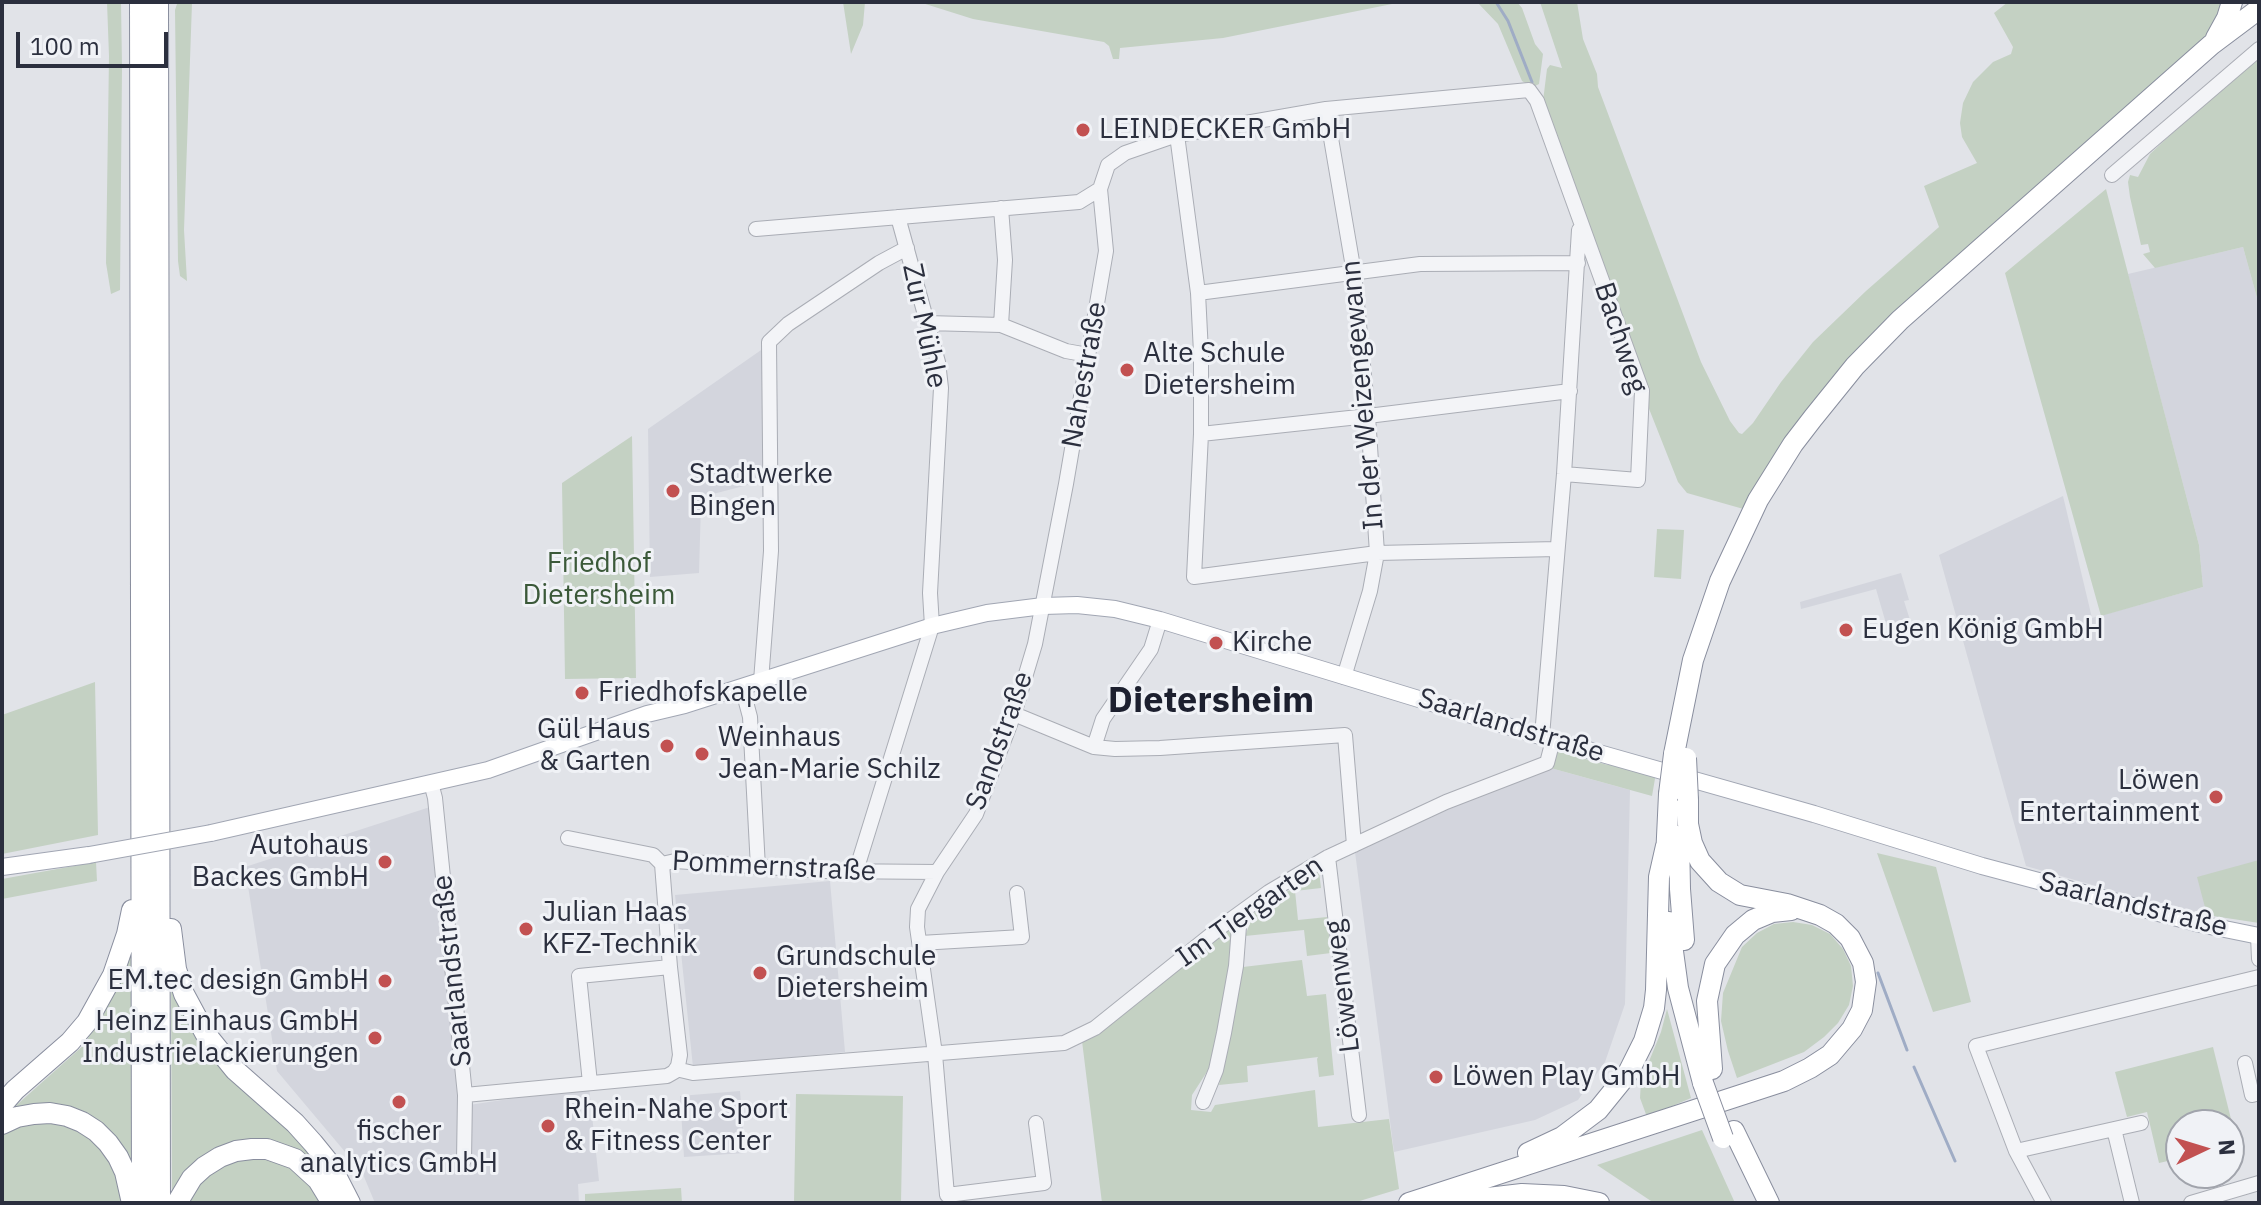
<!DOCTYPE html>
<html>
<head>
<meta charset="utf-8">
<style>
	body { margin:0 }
	#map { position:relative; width:2261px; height:1205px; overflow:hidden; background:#e1e3e8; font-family:"IBM Plex Sans",sans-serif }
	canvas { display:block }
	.frame { position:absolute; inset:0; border:4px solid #2b2f3e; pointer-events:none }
	.north { position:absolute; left:2165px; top:1109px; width:80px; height:80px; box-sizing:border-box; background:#f0f2f6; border:2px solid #a1a4ac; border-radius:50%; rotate:86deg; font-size:22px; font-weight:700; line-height:32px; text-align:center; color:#2b2f3e }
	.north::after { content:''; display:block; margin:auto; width:28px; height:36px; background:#c25151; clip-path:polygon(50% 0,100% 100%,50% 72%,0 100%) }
	.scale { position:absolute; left:16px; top:32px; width:152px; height:36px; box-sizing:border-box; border:4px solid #2b2f3e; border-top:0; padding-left:10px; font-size:24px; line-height:28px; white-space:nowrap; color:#2b2f3e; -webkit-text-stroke:6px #f0f2f6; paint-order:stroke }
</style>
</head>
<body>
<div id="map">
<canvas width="2261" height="1205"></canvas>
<div class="frame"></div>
<div class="north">N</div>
<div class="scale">100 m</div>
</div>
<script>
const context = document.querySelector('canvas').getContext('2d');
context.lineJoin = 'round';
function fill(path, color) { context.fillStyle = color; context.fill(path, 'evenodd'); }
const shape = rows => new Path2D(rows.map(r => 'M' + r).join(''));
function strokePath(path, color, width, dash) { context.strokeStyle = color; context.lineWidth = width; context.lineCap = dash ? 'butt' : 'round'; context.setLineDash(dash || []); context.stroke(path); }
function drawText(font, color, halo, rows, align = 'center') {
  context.font = font + ' "IBM Plex Sans",sans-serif'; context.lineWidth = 6; context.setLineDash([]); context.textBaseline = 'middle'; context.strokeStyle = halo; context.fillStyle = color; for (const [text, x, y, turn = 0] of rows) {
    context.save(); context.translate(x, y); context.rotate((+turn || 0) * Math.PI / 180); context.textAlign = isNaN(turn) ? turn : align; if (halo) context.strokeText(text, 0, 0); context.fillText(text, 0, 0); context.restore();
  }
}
fill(shape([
	[2243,247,2259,305,2259,922,2190,913,2026,866,1939,555,2063,496,2092,618,2203,587,2199,545,2128,274],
	[764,348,763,481,713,494,701,503,699,573,650,577,648,429],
	[1901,573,1909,600,1904,601,1910,620,1887,627,1876,589,1801,609,1800,602],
	[1547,767,1630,790,1625,1004,1605,1062,1578,1100,1535,1120,1394,1152,1355,852,1380,836],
	[430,807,469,1105,589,1087,599,1181,578,1184,579,1203,375,1203,362,1172,277,1071,245,867],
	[830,881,845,1052,693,1067,675,895],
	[740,1091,745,1153,684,1157,680,1096]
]), '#d3d5dd');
fill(shape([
	[107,2,121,2,122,67,120,290,111,294,106,263,109,56],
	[181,2,192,3,184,230,187,281,180,276,178,261,175,10,177,4],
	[843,2,865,2,863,25,851,54],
	[919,2,1402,2,1223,38,1120,48,1119,59,1113,59,1109,46,1104,42,973,19],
	[1477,2,1517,2,1522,8,1535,44,1543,54,1539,84,1535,86,1533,82,1527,84,1522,81,1498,24],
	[1540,2,1577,2,1583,39,1597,74,1598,87,1701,362,1730,421,1739,433,1742,434,1753,423,1781,382,1813,342,1866,291,1939,227,1924,186,1977,163,1962,137,1960,123,1963,103,1973,82,1993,62,2011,54,2013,47,1994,13,2008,2,2227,2,2210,34,1923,291,1747,510,1687,493,1678,482,1642,391,1543,101,1547,69,1550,65,1562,68],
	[2259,59,2259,305,2243,247,2155,268,2143,254,2150,252,2148,244,2141,245,2130,197,2128,182,2130,175,2138,177,2150,154,2212,96],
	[2106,189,2199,545,2203,587,2101,616,2005,273],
	[632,436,636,678,565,679,562,483],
	[1657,529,1684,530,1681,579,1654,577],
	[95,682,98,835,2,854,2,715],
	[1563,746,1574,756,1608,765,1612,759,1656,773,1652,796,1547,767,1557,748],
	[1877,853,1936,867,1971,1002,1933,1012],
	[2259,860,2259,923,2207,915,2197,877],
	[96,862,97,881,2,899,2,879],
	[1319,871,1321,888,1295,891,1298,920,1327,917,1331,953,1307,956,1304,930,1245,936,1254,913],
	[1235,919,1230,964,1212,1064,1192,1095,1191,1110,1211,1112,1215,1105,1315,1090,1318,1127,1389,1119,1399,1189,1353,1203,1102,1203,1082,1041],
	[1793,922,1812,925,1830,934,1843,949,1851,966,1853,986,1849,1005,1838,1023,1824,1037,1804,1052,1737,1078,1728,1051,1721,1021,1723,993,1742,947,1757,933,1774,924],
	[132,953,131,1165,113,1135,11,1110,85,1044],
	[1302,960,1307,996,1326,994,1334,1075,1319,1077,1317,1059,1318,1057,1247,1066,1248,1082,1219,1085,1243,967],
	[171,971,279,1115,335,1180,309,1161,226,1149,172,1202],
	[1667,1009,1691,1098,1647,1117,1640,1098,1641,1081,1661,1032],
	[2213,1047,2237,1143,2229,1146,2229,1125,2181,1125,2181,1158,2159,1163,2147,1112,2127,1117,2115,1072],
	[796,1094,903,1096,901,1203,794,1203],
	[47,1122,80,1130,105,1150,117,1175,122,1203,2,1203,2,1134,13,1128],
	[1702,1130,1735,1203,1654,1203,1597,1165],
	[259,1154,287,1161,327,1203,187,1203,196,1184,227,1160],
	[681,1188,682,1203,585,1203,585,1194]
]), '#c4d1c3');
strokePath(shape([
	[1496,2,1508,21,1532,82],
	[1878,973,1907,1050],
	[1914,1067,1955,1161]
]), '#9facc5', 3);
const minor = shape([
	[1326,109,1354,273,1368,416,1377,553,1370,591,1344,677],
	[1177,135,1198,293,1201,353,1201,434,1194,577,1377,553,1557,549],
	[2112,175,2259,49],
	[756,229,1079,202,1100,189],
	[1198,293,1420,264,1578,263],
	[927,323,1001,325,1066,351,1088,355],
	[1001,325,1005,260,1001,208],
	[1201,434,1368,416,1570,391],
	[761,681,771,551,769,342,788,324,879,263,907,248],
	[742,687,750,717,758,868],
	[1014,714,1094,747,1115,749,1160,748,1345,735,1354,845],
	[1542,736,1564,474,1579,230],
	[1094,747,1103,719,1151,649,1160,620],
	[431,783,435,798,465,1095,464,1160],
	[568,838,653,855,662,864,675,861,825,871,937,872],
	[1328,857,1359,1115],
	[856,871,932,626,930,593,941,388,938,362,898,217],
	[2258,936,2259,959],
	[920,943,1022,937,1017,893],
	[2245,1063,2252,1095,2259,1093],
	[676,1069,693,1073,1064,1043,1095,1028,1222,926,1269,892,1328,857,1446,802,1547,763,1553,740],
	[590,1083,579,976,670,967],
	[465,1095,667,1076,674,1072,678,1066,680,1055,670,967,662,864],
	[1203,1102,1216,1070,1224,1033,1236,966,1240,913],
	[1036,1123,1044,1183,947,1195,935,1054,917,927,918,909,937,872,976,814,1014,714,1035,644,1066,484,1106,251,1100,189,1108,165,1125,153,1177,135,1326,109,1529,90,1537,101,1642,391,1638,480,1564,474],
	[2114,1129,2132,1203],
	[2016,1151,2141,1123],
	[2044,1203,2016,1151,1976,1046,2259,977],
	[2191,1203,2259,1183]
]);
const major = shape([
	[211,833,488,770,647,714,685,705,932,626,987,613,1043,606,1077,605,1115,609,1160,620,1553,740,1814,814,1982,866,2200,924,2259,936],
	[2,867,89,855]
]);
const highway = shape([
	[140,2,142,1203],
	[158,2,160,1203],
	[2216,38,2227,18,2232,2],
	[1674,754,1693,660,1720,581,1758,500,1793,444,1813,418,1855,366,1900,320,2211,45,2259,9],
	[1679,836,1680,889,1684,940],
	[1666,858,1669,794],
	[1669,922,1678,988,1703,1083],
	[171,929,176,969,184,994,205,1033,235,1070,295,1123,313,1143,330,1164,350,1203],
	[1712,1069,1707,1001,1715,964,1735,935,1753,920,1772,912,1791,910],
	[2,1105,15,1090,70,1042,87,1022,113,975,127,934,132,910],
	[2,1124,17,1117,34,1114,50,1113,67,1116,82,1122,96,1131,108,1143,118,1157,125,1172,132,1203],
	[1734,1131,1769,1203],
	[1528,1153,1562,1137,1598,1110,1628,1073,1644,1041,1654,1008,1656,990,1659,877,1666,846],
	[177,1203,192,1178,204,1167,220,1157,236,1151,252,1149,267,1149,295,1159,318,1180,332,1203],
	[1409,1203,1784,1081,1810,1068,1830,1055,1852,1029,1862,1010,1866,982,1863,963,1850,938,1836,924,1820,915,1787,904,1740,895,1719,882,1700,861,1692,843,1688,824,1688,800],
	[1445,1203,1522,1194,1564,1196,1599,1203]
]);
strokePath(minor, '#aaadb5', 16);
strokePath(major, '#a1a6b3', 18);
strokePath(highway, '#898e9e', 22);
strokePath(minor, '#f3f4f7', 14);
strokePath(major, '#fff', 16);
strokePath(highway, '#fff', 20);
const majorBridge = shape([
	[89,855,211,833]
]);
const highwayBridge = shape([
	[1686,758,1688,800],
	[1669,794,1674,754],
	[1703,1083,1723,1138]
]);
strokePath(majorBridge, '#a1a6b3', 18, []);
strokePath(highwayBridge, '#898e9e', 22, []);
strokePath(majorBridge, '#fff', 16);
strokePath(highwayBridge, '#fff', 20);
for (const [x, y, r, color] of [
	[1083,130,8,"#c25151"],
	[1127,370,8,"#c25151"],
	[673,491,8,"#c25151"],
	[1846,630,8,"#c25151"],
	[1216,643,8,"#c25151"],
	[582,693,8,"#c25151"],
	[667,746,8,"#c25151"],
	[702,754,8,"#c25151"],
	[2216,797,8,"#c25151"],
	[385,862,8,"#c25151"],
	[526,929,8,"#c25151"],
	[760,973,8,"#c25151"],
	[385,981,8,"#c25151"],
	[375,1038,8,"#c25151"],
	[1436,1077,8,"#c25151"],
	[399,1102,8,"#c25151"],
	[548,1126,8,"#c25151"]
]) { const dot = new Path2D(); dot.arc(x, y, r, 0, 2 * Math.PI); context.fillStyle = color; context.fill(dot); strokePath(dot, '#f0f2f6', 3); }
drawText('28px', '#2b2f3e', '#f0f2f6', [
	["LEINDECKER GmbH",1099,130],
	["Alte Schule",1143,354],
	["Dietersheim",1143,386],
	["Stadtwerke",689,475],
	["Bingen",689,507],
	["Eugen König GmbH",1862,630],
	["Kirche",1232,643],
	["Friedhofskapelle",598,693],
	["Gül Haus",651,730,"right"],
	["& Garten",651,762,"right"],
	["Weinhaus",718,738],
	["Jean-Marie Schilz",718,770],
	["Löwen",2200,781,"right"],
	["Entertainment",2200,813,"right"],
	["Autohaus",369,846,"right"],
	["Backes GmbH",369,878,"right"],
	["Julian Haas",542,913],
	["KFZ-Technik",542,945],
	["Grundschule",776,957],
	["Dietersheim",776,989],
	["EM.tec design GmbH",369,981,"right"],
	["Heinz Einhaus GmbH",359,1022,"right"],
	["Industrielackierungen",359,1054,"right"],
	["Löwen Play GmbH",1452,1077],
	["Rhein-Nahe Sport",564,1110],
	["& Fitness Center",564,1142],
	["fischer",399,1132,"center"],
	["analytics GmbH",399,1164,"center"]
], 'left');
drawText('28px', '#2b2f3e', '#f0f2f6', [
	["Zur Mühle",924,326,78],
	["Bachweg",1620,338,72],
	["Nahestraße",1085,375,-80],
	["In der Weizengewann",1363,395,-95],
	["Saarlandstraße",1511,726,17],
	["Sandstraße",1000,741,-70],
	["Pommernstraße",774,867,3],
	["Saarlandstraße",2133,905,14],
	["Im Tiergarten",1250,912,-35],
	["Saarlandstraße",453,971,-96],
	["Löwenweg",1343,986,-97]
]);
drawText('28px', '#3b5939', '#f0f2f6', [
	["Friedhof",599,564],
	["Dietersheim",599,596]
]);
drawText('bold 36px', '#1d202f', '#f0f2f6', [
	["Dietersheim",1211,702]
]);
</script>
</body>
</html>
